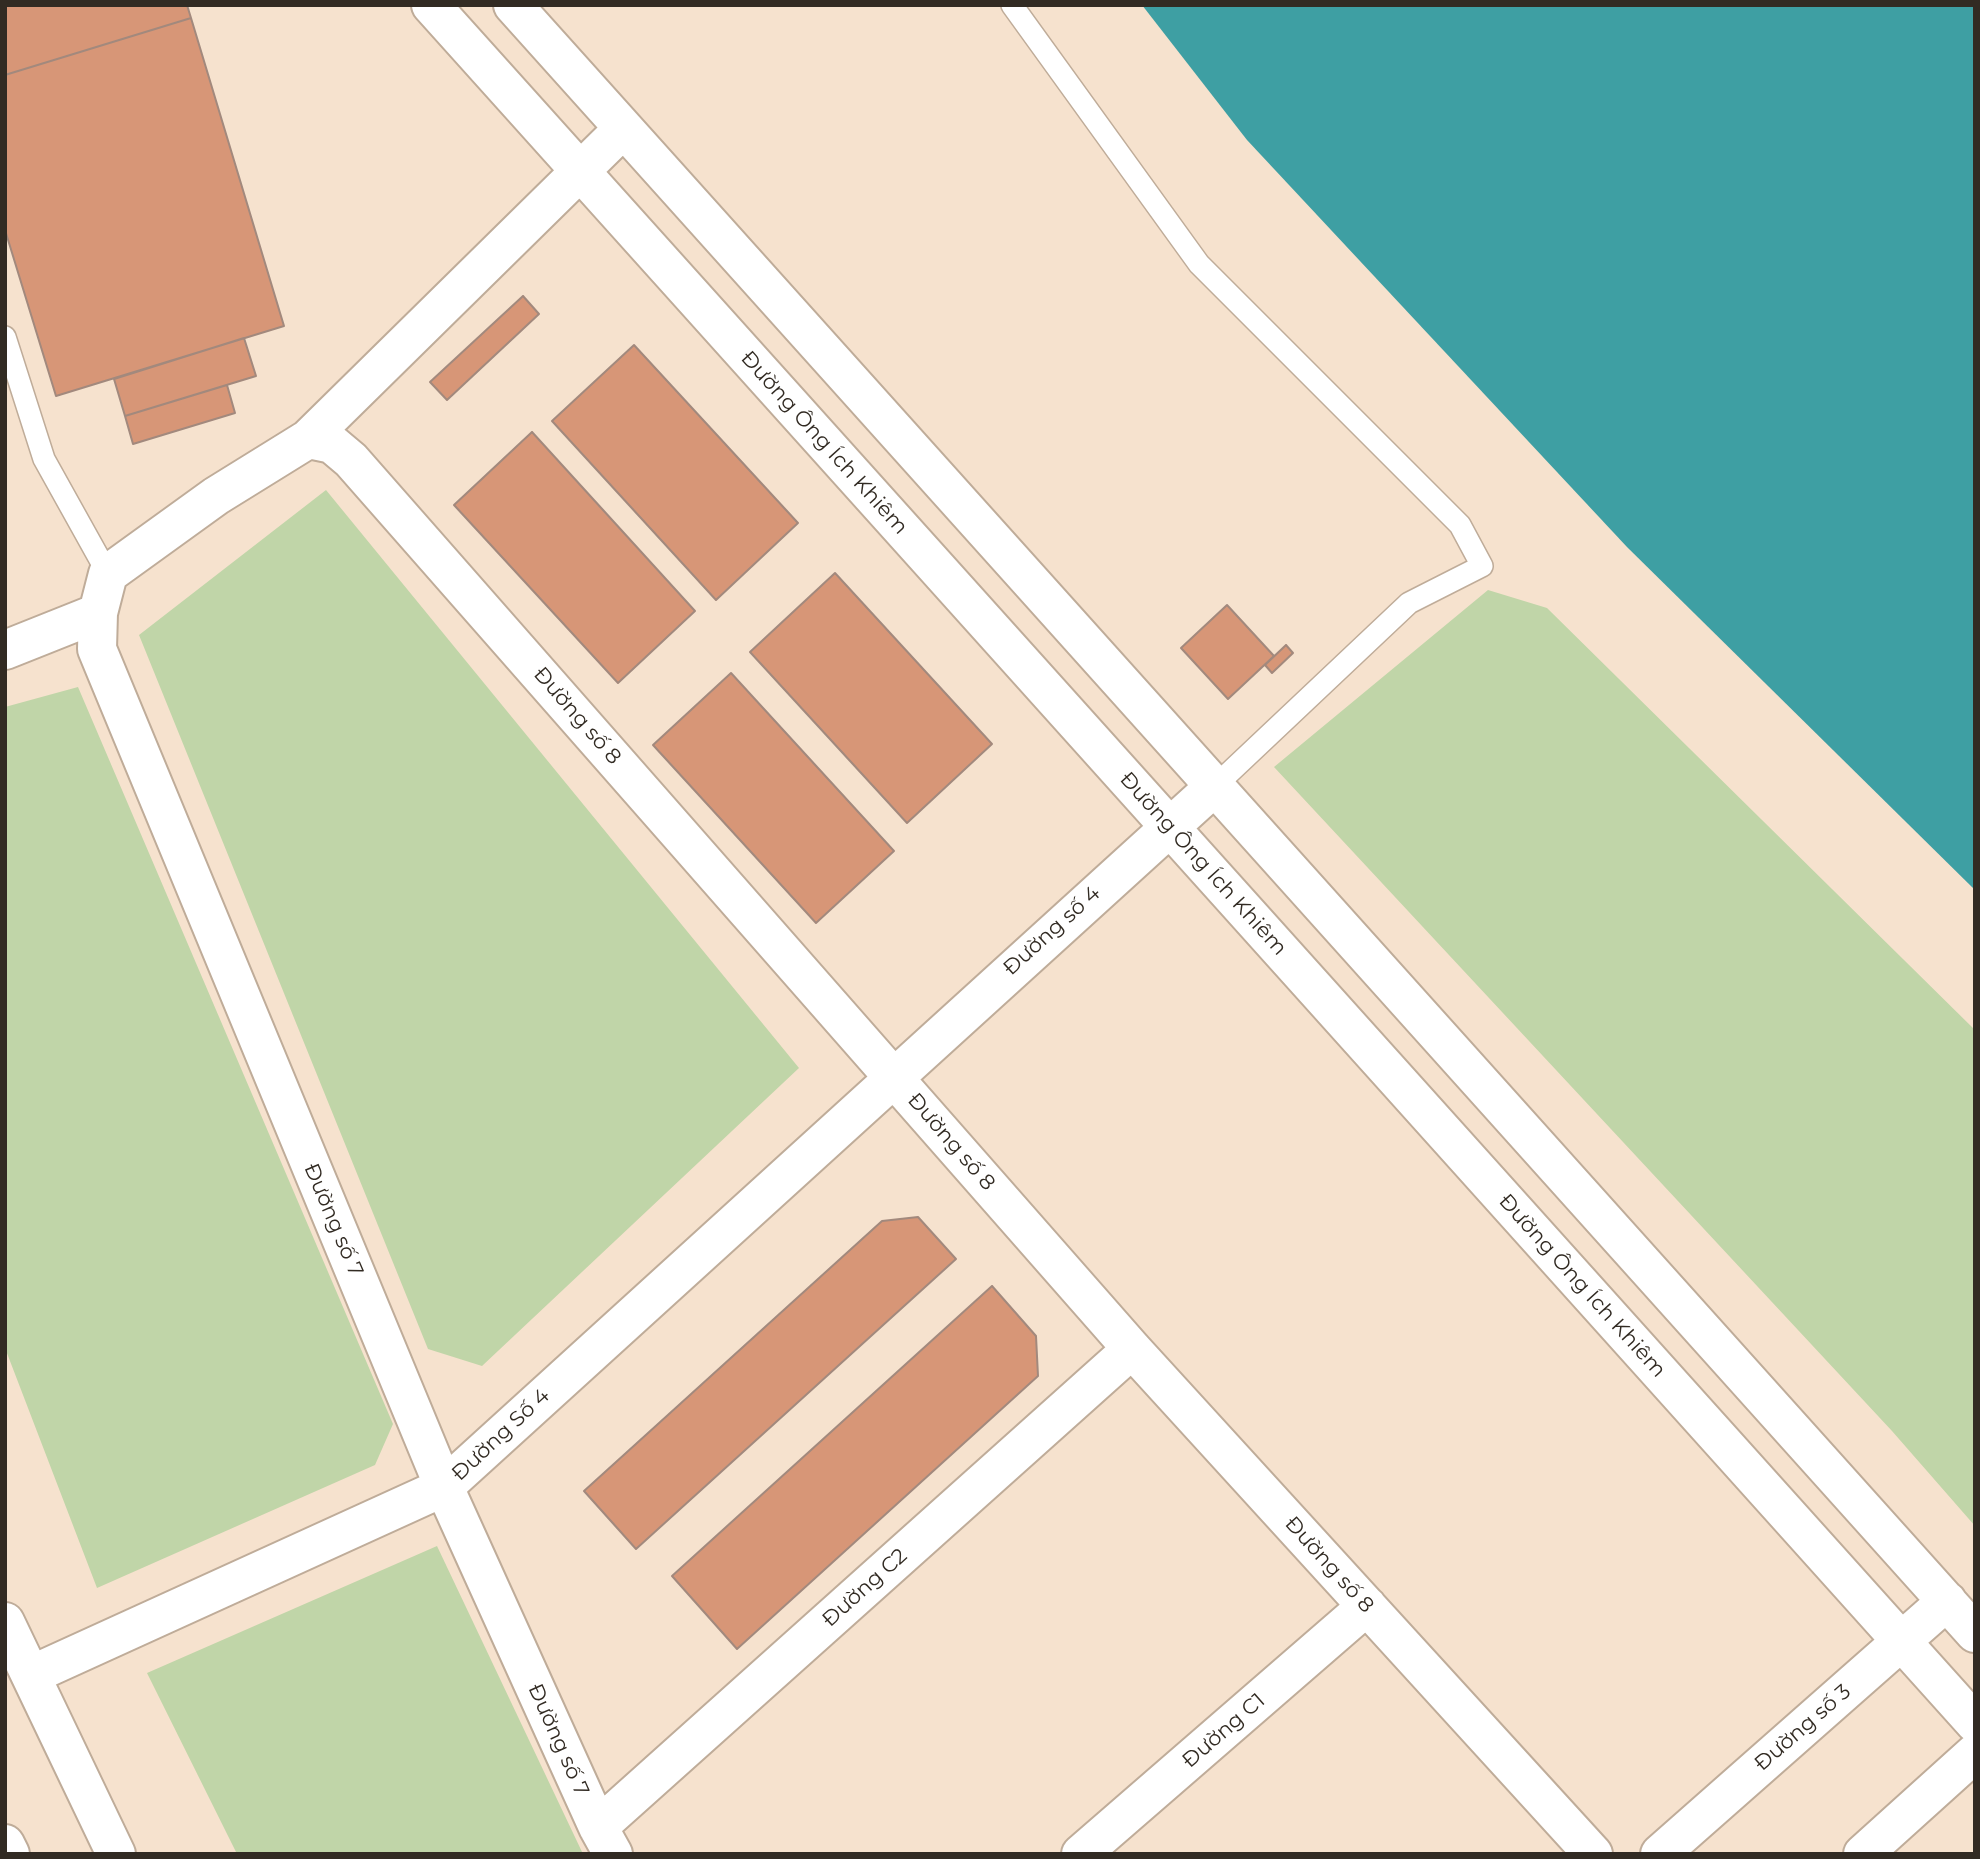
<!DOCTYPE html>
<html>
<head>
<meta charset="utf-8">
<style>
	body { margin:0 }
	#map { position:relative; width:1980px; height:1859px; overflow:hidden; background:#f6e2ce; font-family:Montserrat,sans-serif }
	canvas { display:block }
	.frame { position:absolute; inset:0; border:7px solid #322b23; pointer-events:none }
</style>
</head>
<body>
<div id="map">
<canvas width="1980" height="1859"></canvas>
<div class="frame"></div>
</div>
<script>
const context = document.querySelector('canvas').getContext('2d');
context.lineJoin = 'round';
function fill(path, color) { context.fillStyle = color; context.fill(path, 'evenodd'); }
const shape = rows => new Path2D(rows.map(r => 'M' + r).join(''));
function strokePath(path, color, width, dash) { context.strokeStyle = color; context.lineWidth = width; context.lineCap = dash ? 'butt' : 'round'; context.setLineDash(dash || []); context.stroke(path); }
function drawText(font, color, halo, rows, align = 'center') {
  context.font = font + ' Montserrat,sans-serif'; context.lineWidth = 5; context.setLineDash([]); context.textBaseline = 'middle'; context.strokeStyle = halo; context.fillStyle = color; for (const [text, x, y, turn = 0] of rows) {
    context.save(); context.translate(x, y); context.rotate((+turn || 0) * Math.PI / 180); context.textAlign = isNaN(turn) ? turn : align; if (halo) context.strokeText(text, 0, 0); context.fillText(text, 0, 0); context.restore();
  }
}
fill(shape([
	[326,490,799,1068,482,1366,428,1349,139,635],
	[1488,590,1547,608,1975,1030,1975,1526,1892,1431,1274,767],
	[78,687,393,1424,375,1465,97,1588,5,1348,5,707],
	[437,1546,583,1854,237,1854,147,1673]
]), '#c0d5a8');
fill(shape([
	[1142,5,1975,5,1975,890,1627,547,1247,140]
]), '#3e9fa3');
const building = shape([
	[5,5,187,5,191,18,5,75,5,5],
	[191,18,284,326,56,396,5,230,5,75,191,18],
	[523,296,539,314,447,400,430,382,523,296],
	[244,338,256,376,125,416,114,379,244,338],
	[634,345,798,523,716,600,552,421,634,345],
	[227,385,235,413,133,444,125,416,227,385],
	[532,432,695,611,618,683,454,505,532,432],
	[835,573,992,744,907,823,750,652,835,573],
	[1227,605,1274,656,1228,699,1181,648,1227,605],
	[1286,645,1293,653,1272,673,1265,665,1286,645],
	[731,673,894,851,816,923,653,745,731,673],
	[918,1217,956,1259,636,1549,584,1491,882,1221,918,1217],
	[992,1286,1036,1336,1038,1376,737,1649,672,1576,992,1286]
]);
fill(building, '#d79677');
strokePath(building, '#a2897d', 2);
const lane = shape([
	[1012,5,1199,264,1460,525,1482,566,1409,603,1213,788],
	[5,337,44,459,108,574]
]);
const street = shape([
	[431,5,1975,1723],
	[513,5,1975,1633],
	[308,439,332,444,351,460,1132,1349,1593,1854],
	[5,650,98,613],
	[31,1675,444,1487,1213,788],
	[598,1827,1132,1349],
	[613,1854,598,1827,444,1487,97,649,98,613,108,574,216,496,308,439,623,129],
	[1081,1854,1367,1606],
	[1660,1854,1947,1601],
	[1863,1854,1975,1753]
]);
const primary = shape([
	[5,1622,116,1854],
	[5,1844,10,1854]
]);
strokePath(lane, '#bfac99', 24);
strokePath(street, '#bfac99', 42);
strokePath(primary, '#bfac99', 42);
strokePath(lane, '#fff', 21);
strokePath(street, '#fff', 38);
strokePath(primary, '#fff', 38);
drawText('21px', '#322b23', '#fff', [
	["Đường Ông Ích Khiêm",824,443,48],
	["Đường số 8",577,716,49],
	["Đường Ông Ích Khiêm",1203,864,48],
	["Đường số 4",1052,931,-42],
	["Đường số 8",951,1142,49],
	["Đường số 7",333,1220,67],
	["Đường Ông Ích Khiêm",1582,1286,48],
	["Đường Số 4",501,1435,-43],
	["Đường số 8",1329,1565,48],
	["Đường C2",865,1588,-42],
	["Đường số 3",1803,1728,-41],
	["Đường C1",1224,1731,-41],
	["Đường số 7",558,1740,66]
]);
</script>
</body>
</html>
